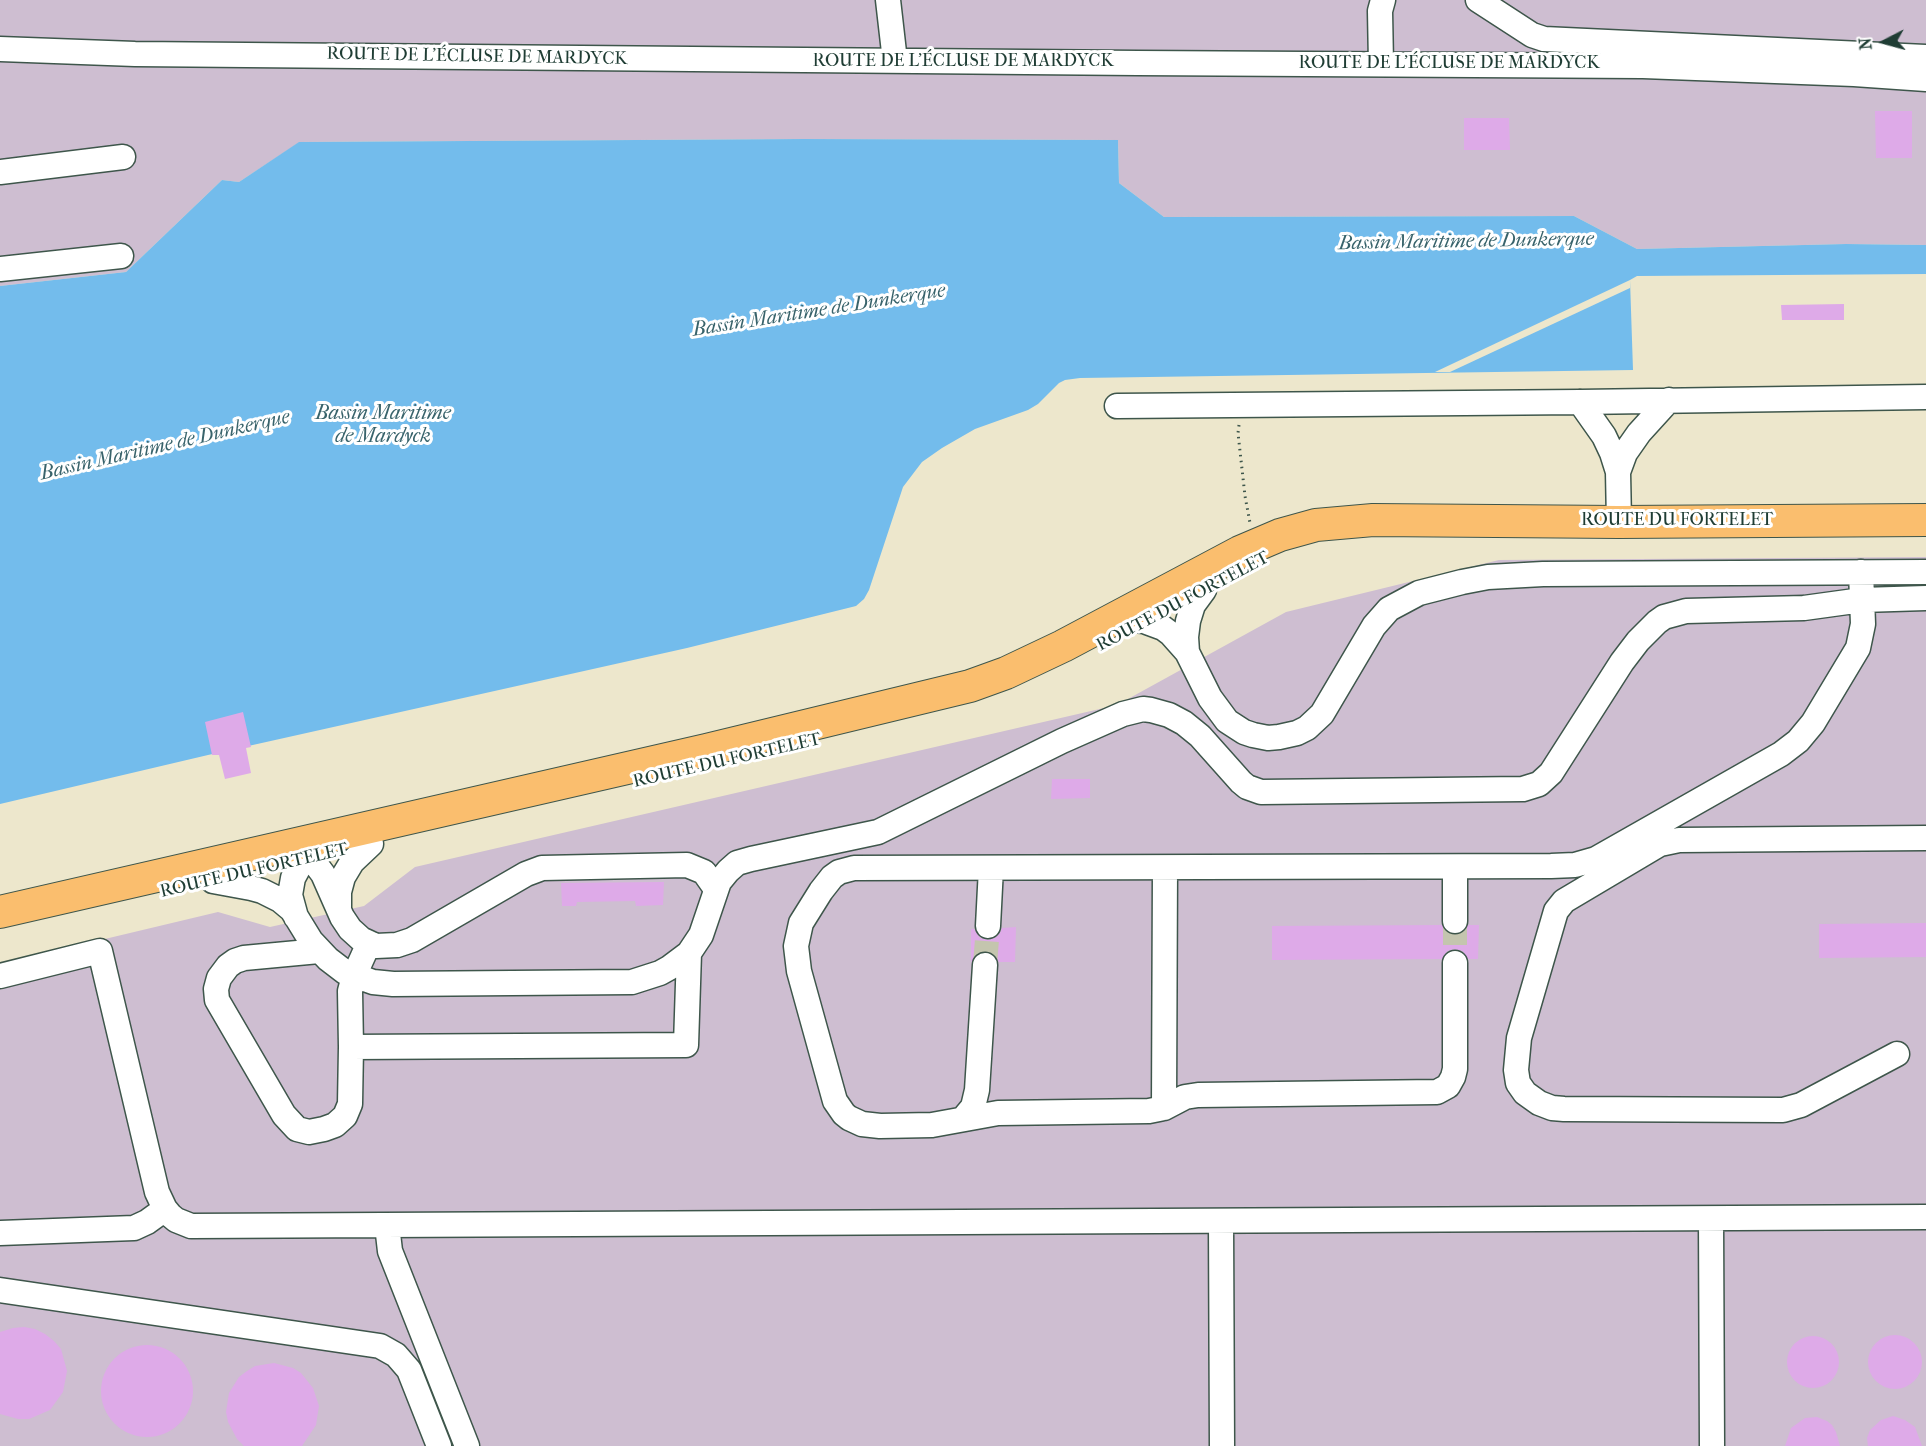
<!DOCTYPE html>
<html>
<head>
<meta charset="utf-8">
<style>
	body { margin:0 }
	#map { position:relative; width:1926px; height:1446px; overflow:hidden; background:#ede7cc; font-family:"IM FELL French Canon",serif }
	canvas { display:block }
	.north { position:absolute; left:1854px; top:12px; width:60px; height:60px; -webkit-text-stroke:4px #fff; paint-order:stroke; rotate:264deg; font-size:16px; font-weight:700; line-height:24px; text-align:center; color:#1f3d34 }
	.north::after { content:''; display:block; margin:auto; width:21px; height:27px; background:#1f3d34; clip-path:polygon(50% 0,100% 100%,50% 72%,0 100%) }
</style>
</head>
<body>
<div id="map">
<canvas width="1926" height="1446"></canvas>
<div class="north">N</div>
</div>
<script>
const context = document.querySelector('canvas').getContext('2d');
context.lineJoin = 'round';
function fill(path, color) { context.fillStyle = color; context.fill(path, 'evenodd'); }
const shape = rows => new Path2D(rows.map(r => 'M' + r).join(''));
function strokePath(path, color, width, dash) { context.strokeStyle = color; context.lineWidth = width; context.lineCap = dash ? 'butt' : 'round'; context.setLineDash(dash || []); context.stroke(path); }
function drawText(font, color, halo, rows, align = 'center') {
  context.font = font + ' "IM FELL French Canon",serif'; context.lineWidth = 6; context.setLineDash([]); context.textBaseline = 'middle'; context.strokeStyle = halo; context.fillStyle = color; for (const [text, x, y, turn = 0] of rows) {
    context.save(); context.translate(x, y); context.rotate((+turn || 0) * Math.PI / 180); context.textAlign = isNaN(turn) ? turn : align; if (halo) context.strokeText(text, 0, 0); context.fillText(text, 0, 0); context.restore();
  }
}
fill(shape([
	[0,0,1926,0,1926,245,1846,244,1637,249,1574,216,1164,217,1119,183,1118,140,804,139,300,142,239,182,222,180,126,272,0,286],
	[1926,557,1926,1446,0,1446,0,964,218,912,270,927,364,906,415,867,1117,705,1286,612,1499,560]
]), '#cebed1');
fill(shape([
	[804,139,1118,140,1119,183,1164,217,1574,216,1637,249,1846,244,1926,245,1926,274,1637,276,1630,280,1633,370,1080,378,1065,380,1059,383,1038,404,1028,410,975,429,942,448,922,462,903,487,869,590,864,599,856,606,687,648,208,755,0,804,0,286,126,272,222,180,239,182,299,142]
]), '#73bcec');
fill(shape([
	[1630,280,1630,288,1450,372,1435,372]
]), '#ede7cc');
fill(shape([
	[1875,111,1912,111,1912,158,1876,158],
	[1464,118,1509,118,1510,150,1464,150],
	[1844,304,1844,320,1782,320,1781,305],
	[243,712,251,747,246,748,251,773,225,779,219,755,212,755,205,722],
	[1052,779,1090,779,1090,798,1051,799],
	[664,882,663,905,636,906,635,901,577,902,576,906,562,906,561,883],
	[1926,923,1926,957,1819,958,1819,924],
	[1442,925,1447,933,1456,935,1463,933,1468,925,1479,925,1478,959,1468,959,1463,951,1454,949,1447,951,1442,959,1272,960,1272,926],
	[1016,927,1015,962,999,962,993,954,985,951,978,953,971,962,971,929,974,929,980,938,988,940,995,938,1000,933,1002,928],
	[24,1327,35,1329,45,1334,54,1341,61,1349,67,1371,63,1392,50,1410,29,1419,18,1419,0,1414,0,1332,13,1328],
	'1868 1362a27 27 0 1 1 54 0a27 27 0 1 1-54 0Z',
	'1787 1362a26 26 0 1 1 52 0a26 26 0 1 1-52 0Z',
	'101 1391a46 46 0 1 1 92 0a46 46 0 1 1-92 0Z',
	[274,1363,293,1368,301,1373,313,1388,319,1406,316,1425,302,1446,244,1446,237,1439,228,1422,226,1412,229,1393,239,1377,247,1371,255,1366],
	[1893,1416,1905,1420,1915,1427,1922,1446,1868,1446,1867,1438,1870,1430,1881,1420],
	[1817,1417,1827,1421,1832,1425,1836,1432,1840,1446,1785,1446,1791,1428,1805,1418]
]), '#deaae8');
strokePath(shape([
	[1455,921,1455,963],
	[985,965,988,926]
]), '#c4c5ae', 24, [24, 12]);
const minor = shape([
	[888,0,895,61],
	[1478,0,1532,35,1544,39,1926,57],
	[0,49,135,54,1138,63,1643,66,1854,74,1926,79],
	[1381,64,1380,11,1383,0],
	[0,172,123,157],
	[0,269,121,256],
	[1580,402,1604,436,1612,453,1618,472,1619,522],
	[1117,406,1580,402,1926,397],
	[1618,472,1625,453,1639,433,1669,400],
	[1111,620,1123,619,1144,621,1163,628,1171,634,1187,652,1210,698,1227,721,1244,732,1253,735,1268,738,1279,737,1297,733,1307,728,1322,714,1374,626,1389,609,1419,593,1462,582,1488,577,1543,574,1926,572],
	[1187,652,1186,637,1188,621,1193,605,1204,590],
	[293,845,311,858,323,874,342,917,350,929,361,939,376,946,397,945,412,940,526,874,542,868,687,865,704,872,716,889],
	[1455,867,1455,921],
	[213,881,251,888,262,891,280,900,292,910,311,941,328,959,345,972,373,982,393,984,632,982,660,973,669,968,689,953,701,935,719,882,728,871,737,863,751,859,878,832,1062,741,1123,714,1143,709,1151,710,1169,715,1184,723,1200,736,1241,782,1247,787,1261,792,1523,789,1539,784,1551,773,1622,662,1638,641,1657,622,1664,617,1686,611,1804,608,1862,600,1926,598],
	[339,908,339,892,343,877,352,862,371,844],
	[296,917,290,895,293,878,306,854,316,842],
	[988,926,991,868],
	[369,943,354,976,350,991,351,1047,686,1045,689,953],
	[319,951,244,958,235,961,228,966,219,978,216,989,217,1000,284,1115,297,1129,309,1132,324,1129,335,1125,345,1116,350,1104,351,1047],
	[1455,963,1455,1069,1453,1077,1448,1086,1437,1092,1198,1095,1185,1097,1164,1108,1149,1111,998,1113,932,1125,880,1126,862,1124,849,1118,844,1114,835,1101,799,971,796,946,801,923,821,891,832,877,839,872,854,868,1551,866,1575,865,1596,859,1781,754,1798,741,1813,723,1858,648,1863,624,1861,572],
	[0,976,100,951,157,1192,165,1209,170,1215,176,1220,191,1226,1926,1217],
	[1897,1054,1801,1105,1783,1110,1564,1109,1552,1108,1539,1103,1525,1093,1518,1083,1516,1070,1519,1038,1556,911,1564,901,1660,844,1679,840,1926,838],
	[1164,1108,1165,868],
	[963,1119,973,1107,977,1090,985,965],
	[1711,1219,1712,1446],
	[1221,1222,1222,1446],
	[387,1225,390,1251,467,1446],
	[0,1233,134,1228,147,1222,165,1209],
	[0,1290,380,1346,396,1355,409,1370,439,1446]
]);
const major = shape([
	[0,912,706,750,970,686,1006,673,1063,646,1240,552,1280,535,1316,525,1373,520,1619,522,1926,520]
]);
strokePath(minor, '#3e564b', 27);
strokePath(major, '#3e564b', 34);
strokePath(shape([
	[1239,425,1238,433,1245,496,1250,523]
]), '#3e564b', 3, [1.5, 4.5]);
strokePath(minor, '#fff', 24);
strokePath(major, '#fabe6e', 32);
drawText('18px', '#1f3d34', '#fff', [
	["ROUTE DE L'ÉCLUSE DE MARDYCK",477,57,1],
	["ROUTE DE L'ÉCLUSE DE MARDYCK",963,62],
	["ROUTE DE L'ÉCLUSE DE MARDYCK",1449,64],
	["ROUTE DU FORTELET",1677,521],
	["ROUTE DU FORTELET",1183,602,-28],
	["ROUTE DU FORTELET",727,761,-13],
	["ROUTE DU FORTELET",254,871,-13]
]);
drawText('italic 20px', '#38636b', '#fff', [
	["Bassin Maritime de Dunkerque",1466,242,-1],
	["Bassin Maritime de Dunkerque",819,311,-9],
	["Bassin Maritime",383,414],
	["de Mardyck",383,437],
	["Bassin Maritime de Dunkerque",165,446,-13]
]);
</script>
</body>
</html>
